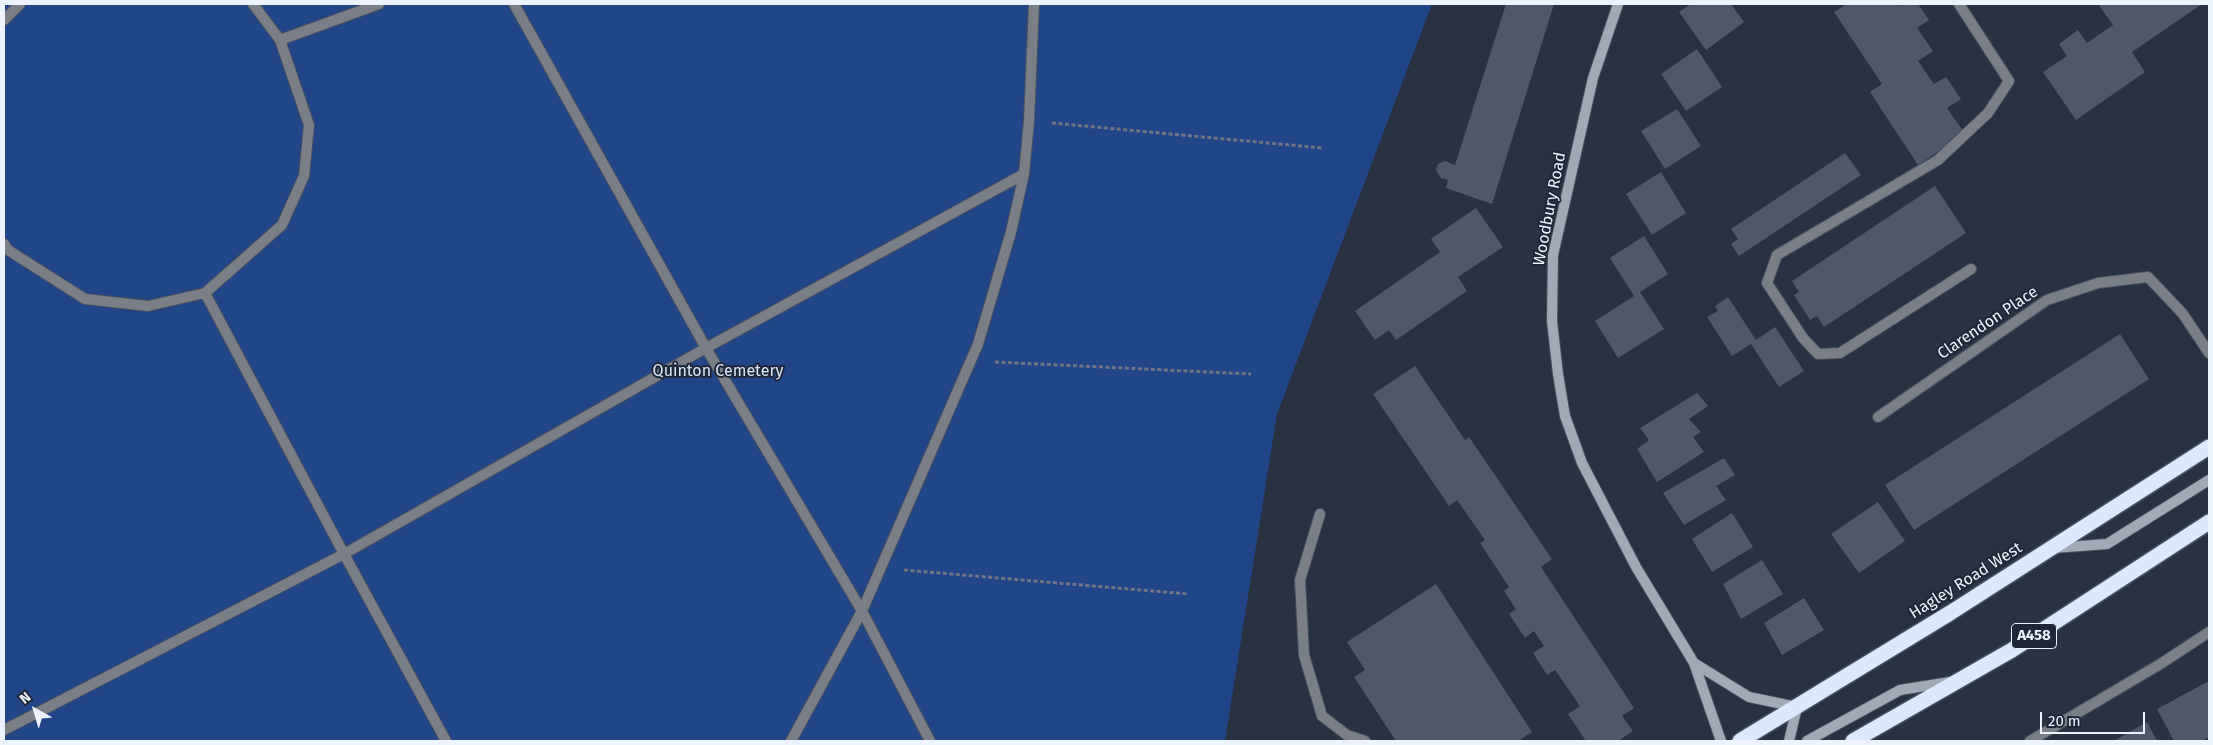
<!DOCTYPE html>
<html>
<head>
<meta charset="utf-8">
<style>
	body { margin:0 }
	#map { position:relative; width:2213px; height:745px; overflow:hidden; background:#293242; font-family:"Fira Sans",sans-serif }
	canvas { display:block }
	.frame { position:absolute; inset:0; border:5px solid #ecf3fd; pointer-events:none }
	.north { position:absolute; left:10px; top:685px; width:50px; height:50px; -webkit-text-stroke:4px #1f2838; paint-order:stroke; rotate:321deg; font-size:14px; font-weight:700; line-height:20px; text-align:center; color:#ecf3fd }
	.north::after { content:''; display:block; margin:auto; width:18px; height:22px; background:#ecf3fd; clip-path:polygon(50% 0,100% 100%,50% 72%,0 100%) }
	.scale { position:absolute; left:2040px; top:712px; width:105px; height:22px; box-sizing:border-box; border:2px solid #ecf3fd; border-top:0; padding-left:6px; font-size:15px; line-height:18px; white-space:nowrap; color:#ecf3fd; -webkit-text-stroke:4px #1f2838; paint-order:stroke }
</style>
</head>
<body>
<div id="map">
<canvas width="2213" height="745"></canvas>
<div class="frame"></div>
<div class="north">N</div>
<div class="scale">20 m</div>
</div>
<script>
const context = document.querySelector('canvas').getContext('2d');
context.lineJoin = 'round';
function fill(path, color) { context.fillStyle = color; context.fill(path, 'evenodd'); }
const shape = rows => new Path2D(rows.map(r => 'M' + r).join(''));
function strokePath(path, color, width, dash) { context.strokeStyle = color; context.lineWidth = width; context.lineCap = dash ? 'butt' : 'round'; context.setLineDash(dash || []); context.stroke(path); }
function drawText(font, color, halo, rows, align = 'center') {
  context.font = font + ' "Fira Sans",sans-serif'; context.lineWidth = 4; context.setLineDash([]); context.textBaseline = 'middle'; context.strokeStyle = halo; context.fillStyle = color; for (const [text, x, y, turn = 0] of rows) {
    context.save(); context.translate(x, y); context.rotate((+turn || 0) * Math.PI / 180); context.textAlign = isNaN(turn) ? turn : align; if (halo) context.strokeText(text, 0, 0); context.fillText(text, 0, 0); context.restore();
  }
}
fill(shape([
	[4,4,1432,4,1277,414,1225,741,4,741]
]), '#214688');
fill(shape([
	[1506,4,1554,4,1492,204,1446,188,1448,180,1441,178,1436,170,1438,164,1445,161,1455,165],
	[1691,4,1731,4,1744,22,1706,50,1679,12],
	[1847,4,1899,4,1901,6,1905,4,1918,4,1929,20,1917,28,1933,51,1918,61,1934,84,1946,77,1961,99,1947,108,1965,134,1918,165,1870,92,1882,84,1834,12],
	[2098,4,2202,4,2132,52,2145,72,2076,120,2043,72,2067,56,2059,44,2078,30,2087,43,2113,25],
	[1697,49,1722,87,1686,111,1661,74],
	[1677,109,1701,146,1665,169,1641,131],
	[1845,153,1861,175,1739,256,1731,244,1738,239,1731,229],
	[1661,172,1686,213,1652,235,1626,194],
	[1935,186,1966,233,1824,327,1817,316,1810,320,1794,295,1799,292,1792,281],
	[1476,208,1503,247,1458,277,1467,291,1396,340,1389,330,1375,340,1355,311,1440,252,1431,239],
	[1644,236,1668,274,1640,292,1664,329,1618,358,1595,321,1634,296,1610,258],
	[1728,297,1756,340,1775,327,1804,371,1779,387,1751,344,1732,356,1707,317,1718,311,1715,306],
	[2120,334,2149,379,1914,530,1885,485],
	[1415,366,1465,440,1469,437,1552,559,1541,567,1634,708,1622,716,1633,731,1618,741,1586,741,1568,714,1580,706,1555,670,1547,675,1533,653,1544,646,1534,631,1525,638,1509,614,1516,609,1504,591,1509,587,1480,543,1485,540,1457,500,1449,506,1373,394],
	[1697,393,1708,406,1689,419,1701,432,1693,437,1704,452,1657,482,1637,449,1649,440,1640,428],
	[1724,458,1735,475,1716,486,1726,500,1684,525,1663,493],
	[1878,502,1905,541,1859,573,1831,534],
	[1732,513,1753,547,1712,572,1692,539],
	[1762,560,1783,594,1741,619,1723,584],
	[1436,584,1532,732,1518,741,1396,741,1354,677,1365,670,1347,642],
	[1804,598,1824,630,1782,655,1764,623],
	[2209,681,2209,737,2202,741,2174,741,2157,709],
	[2147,722,2157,741,2114,741]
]), '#4e586a');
const lane = shape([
	[514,4,706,348,862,611,791,741],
	[4,20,20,4],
	[280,40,379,4],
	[1938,160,1777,255,1767,283,1803,338,1818,354,1840,353,1971,269],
	[4,244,8,250,85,299,148,306,205,293,282,225,304,176,309,125,280,40,253,4],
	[205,293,344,554,446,741],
	[1320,514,1300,580,1304,655,1322,716,1347,735,1365,741],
	[4,730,344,554,706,348,1024,174],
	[930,741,862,611,978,344,1011,232,1024,174,1029,121,1034,4]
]);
const street = shape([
	[1938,160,1988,113,2009,81,1959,4],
	[1878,417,2047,300,2098,283,2148,277,2183,314,2209,353],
	[2030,741,2162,663,2209,632]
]);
const secondary = shape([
	[1618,4,1593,78,1553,255,1552,321,1558,374,1565,416,1582,463,1636,567,1694,663,1721,741],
	[2054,548,2107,544,2209,480],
	[1694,663,1749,697,1797,707,1789,741],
	[1807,741,1900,690,1950,682]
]);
const highway = shape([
	[1740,741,1950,613,2209,447],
	[1853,741,2012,650,2209,522]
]);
strokePath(lane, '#485160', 12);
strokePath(street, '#485160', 12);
strokePath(secondary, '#485160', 12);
strokePath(highway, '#485160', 18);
strokePath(shape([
	[1052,123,1322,148],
	[995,362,1251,374],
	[904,570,1188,594]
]), '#6d7583', 3, [4, 2.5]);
strokePath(lane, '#797e87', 10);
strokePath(street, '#797e87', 10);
strokePath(secondary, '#a1a9b6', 10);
strokePath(highway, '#dbe8fd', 15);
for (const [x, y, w] of [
	[2034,636,45]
]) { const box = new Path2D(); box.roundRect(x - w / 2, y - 12.5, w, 25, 4); context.fillStyle = '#1f2838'; context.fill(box); strokePath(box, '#ecf3fd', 1); }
drawText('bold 15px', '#ecf3fd', null, [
	["A458",2034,636]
]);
drawText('16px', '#ecf3fd', '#1f2838', [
	["Woodbury Road",1550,209,-79],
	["Clarendon Place",1988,323,-34],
	["Hagley Road West",1966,581,-32]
]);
drawText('16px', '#d9e5fa', '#1f2838', [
	["Quinton Cemetery",718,372]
]);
</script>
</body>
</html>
